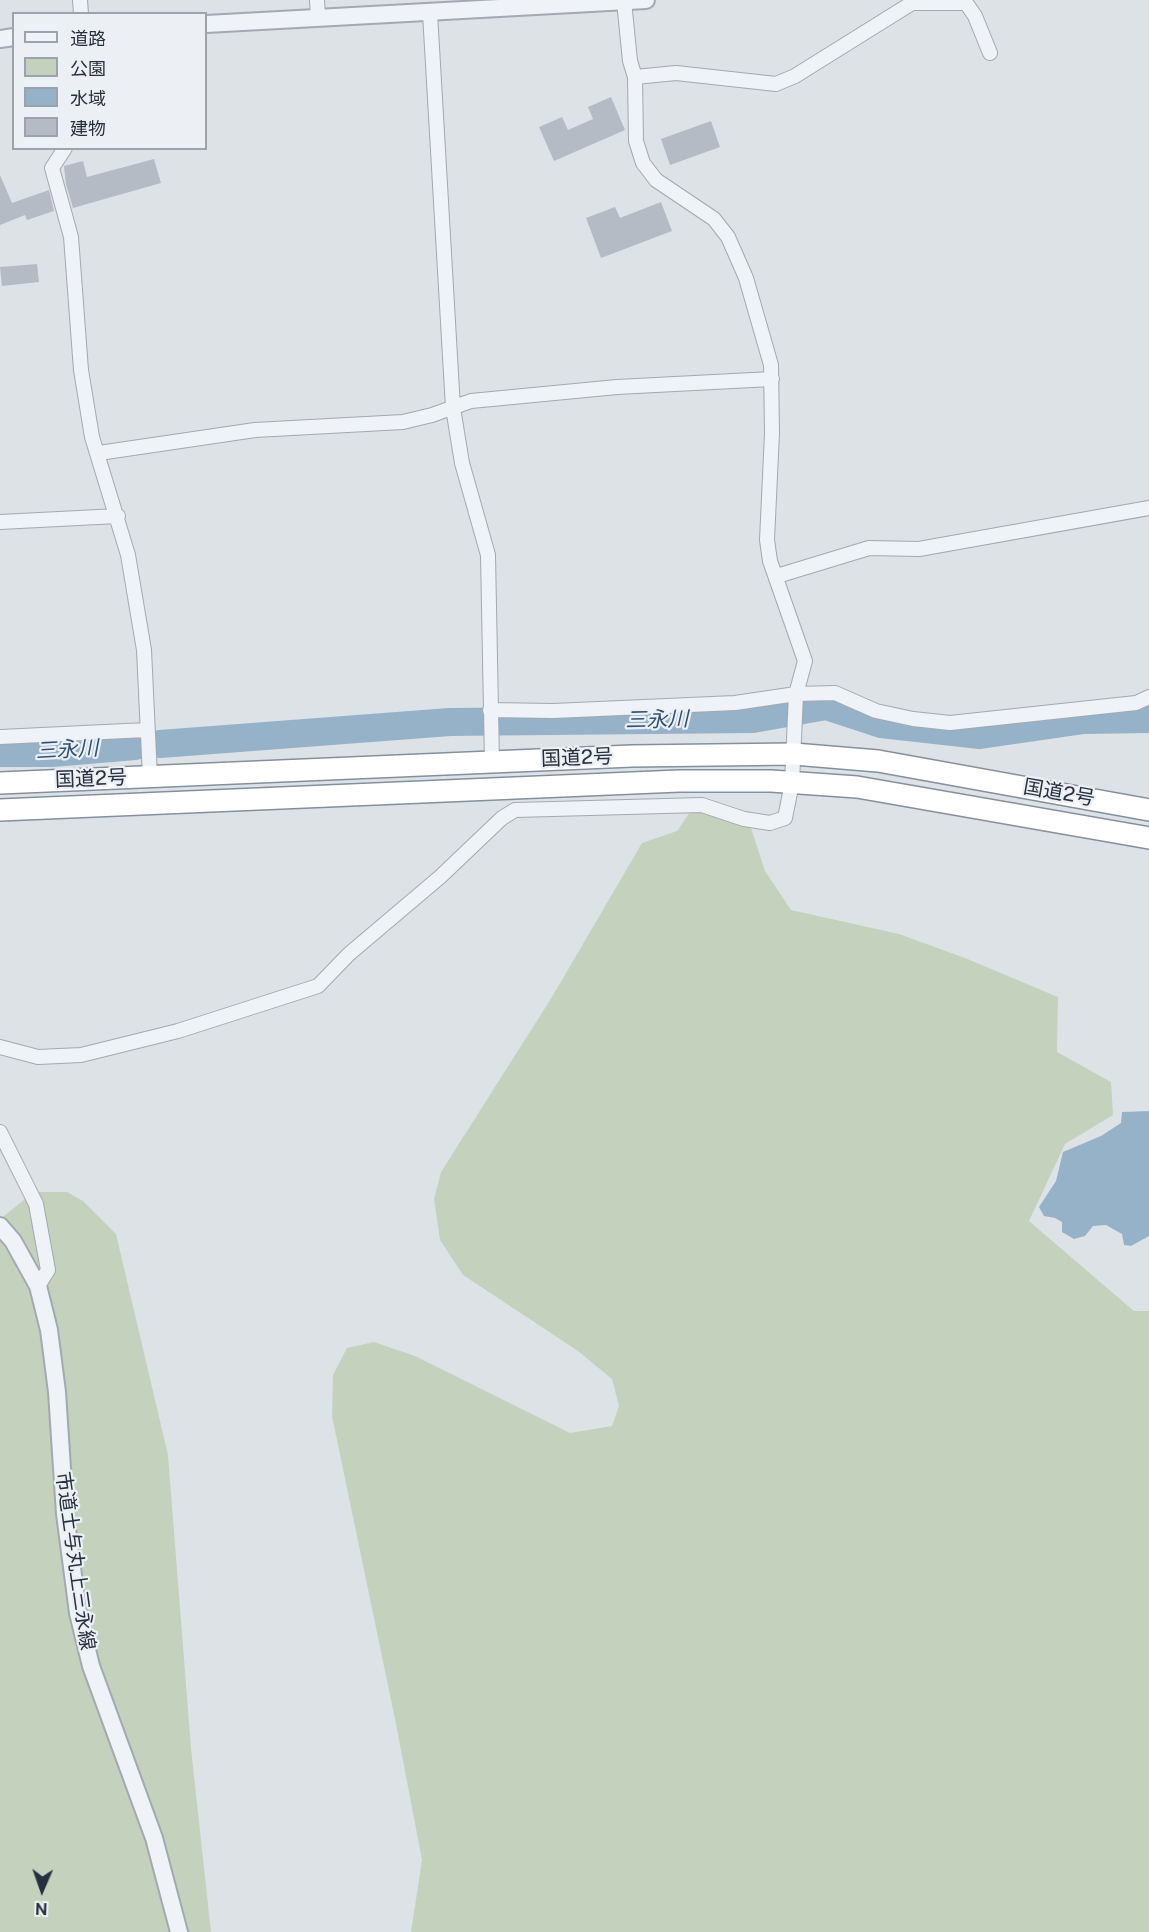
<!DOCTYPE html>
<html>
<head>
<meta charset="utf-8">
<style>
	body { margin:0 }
	#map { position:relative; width:1149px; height:1932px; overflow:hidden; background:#dde2e7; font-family:"Public Sans","Noto Sans JP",sans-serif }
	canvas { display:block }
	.legend { position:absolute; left:12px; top:12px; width:195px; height:138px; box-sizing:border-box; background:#ecf0f5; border:2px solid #9da3ac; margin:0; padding:8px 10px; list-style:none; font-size:18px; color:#26303e }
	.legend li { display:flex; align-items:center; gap:12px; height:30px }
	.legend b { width:30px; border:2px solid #9da3ac }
	.north { position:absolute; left:12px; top:1860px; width:60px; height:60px; -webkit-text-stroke:4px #ecf0f5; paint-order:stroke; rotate:182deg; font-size:16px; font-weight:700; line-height:24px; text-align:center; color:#26303e }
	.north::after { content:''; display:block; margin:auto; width:21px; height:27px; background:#26303e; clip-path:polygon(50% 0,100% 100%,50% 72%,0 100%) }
</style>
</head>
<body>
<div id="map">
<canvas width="1149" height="1932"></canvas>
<ul class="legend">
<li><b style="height:8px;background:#eff2f6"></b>道路</li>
<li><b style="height:16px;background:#c4d2bd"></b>公園</li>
<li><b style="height:16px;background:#96b2c9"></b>水域</li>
<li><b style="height:16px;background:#b4bbc4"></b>建物</li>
</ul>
<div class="north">N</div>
</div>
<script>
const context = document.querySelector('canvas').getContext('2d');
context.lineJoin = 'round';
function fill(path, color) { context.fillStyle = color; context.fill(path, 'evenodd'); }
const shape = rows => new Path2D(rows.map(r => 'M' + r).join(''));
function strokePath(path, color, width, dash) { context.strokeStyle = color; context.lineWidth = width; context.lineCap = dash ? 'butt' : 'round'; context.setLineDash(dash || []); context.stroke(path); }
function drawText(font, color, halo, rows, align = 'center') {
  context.font = font + ' "Public Sans","Noto Sans JP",sans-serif'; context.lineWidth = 4.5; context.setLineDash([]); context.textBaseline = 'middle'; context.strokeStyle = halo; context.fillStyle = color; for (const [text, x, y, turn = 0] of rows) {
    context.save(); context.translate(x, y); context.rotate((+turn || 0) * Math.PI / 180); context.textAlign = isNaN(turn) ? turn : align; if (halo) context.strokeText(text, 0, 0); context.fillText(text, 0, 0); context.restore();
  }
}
fill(shape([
	[692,809,751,828,765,871,791,910,899,934,965,958,1058,997,1057,1052,1111,1082,1113,1115,1065,1144,1029,1221,1134,1311,1149,1311,1149,1932,411,1932,422,1860,396,1724,332,1416,333,1375,347,1348,374,1342,415,1356,570,1433,612,1426,619,1406,612,1379,578,1351,463,1275,440,1240,434,1199,441,1172,552,997,642,843,677,831],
	[34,1192,67,1192,83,1201,116,1234,168,1455,191,1748,211,1932,0,1932,0,1219]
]), '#c4d2bd');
fill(shape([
	[1149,1111,1149,1236,1131,1246,1124,1245,1122,1234,1106,1225,1093,1226,1085,1236,1074,1239,1062,1232,1062,1222,1055,1218,1044,1216,1039,1207,1056,1181,1063,1152,1101,1136,1121,1123,1122,1112]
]), '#96b2c9');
strokePath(shape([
	[160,744,450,722,753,719,826,706,881,724,980,735,1084,720,1149,719],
	[0,753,52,753,135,746]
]), '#96b2c9', 28);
fill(shape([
	[611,97,625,130,554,161,539,127,562,117,568,130,593,119,588,107],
	[711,121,720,147,670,165,661,139],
	[154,159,161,183,73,208,66,184,64,166,83,161,87,177],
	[0,175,12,203,49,190,54,211,27,220,25,215,0,225],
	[661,202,672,231,601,258,586,218,615,207,620,218],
	[37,264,39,282,2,286,0,267]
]), '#b4bbc4');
const minor = shape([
	[80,0,81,14],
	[317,0,318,18],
	[430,13,453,408,462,463,488,555,492,762],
	[635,77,676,73,776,84,795,76,912,3,966,3,975,16,990,53],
	[65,148,52,168,71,237,81,370,92,437,128,555,144,650,150,777],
	[99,453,255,430,403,422,432,415,471,401,617,387,772,379],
	[0,522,118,516],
	[777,576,869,548,919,549,1149,508],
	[490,710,553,711,735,703,796,694,835,693,876,711,913,719,950,723,1136,703,1149,697],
	[0,737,146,730],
	[0,1047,38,1057,81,1055,178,1031,318,986,349,954,440,877,502,818,515,810,702,805,744,819,770,823,785,818,792,783,796,694,805,661,770,561,767,540,772,433,771,365,746,278,728,237,714,219,656,180,643,163,636,141,635,77,630,61,624,1],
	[0,1132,36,1204,48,1270,38,1286]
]);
const tertiary = shape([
	[206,24,646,0],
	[0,39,14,37],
	[0,1226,13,1241,38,1286,49,1330,57,1392,65,1514,78,1613,91,1666,154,1838,179,1932]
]);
const trunk = shape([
	[0,783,632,756,794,754,878,761,1149,810],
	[0,810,679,781,771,781,857,787,1149,838]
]);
strokePath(minor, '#a2a9b1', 16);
strokePath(tertiary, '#a2a9b1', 20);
strokePath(trunk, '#84909e', 24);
strokePath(minor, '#eff2f6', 14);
strokePath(tertiary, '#eff2f6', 16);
strokePath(trunk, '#fff', 21);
drawText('20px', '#26303e', '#ecf0f5', [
	["国道2号",577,758,-2],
	["国道2号",91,779,-2],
	["国道2号",1059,793,10],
	["市道土与丸上三永線",75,1561,82]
]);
drawText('italic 21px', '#2f5273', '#ecf0f5', [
	["三永川",657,720,-1],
	["三永川",67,750,-3]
]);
</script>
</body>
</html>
